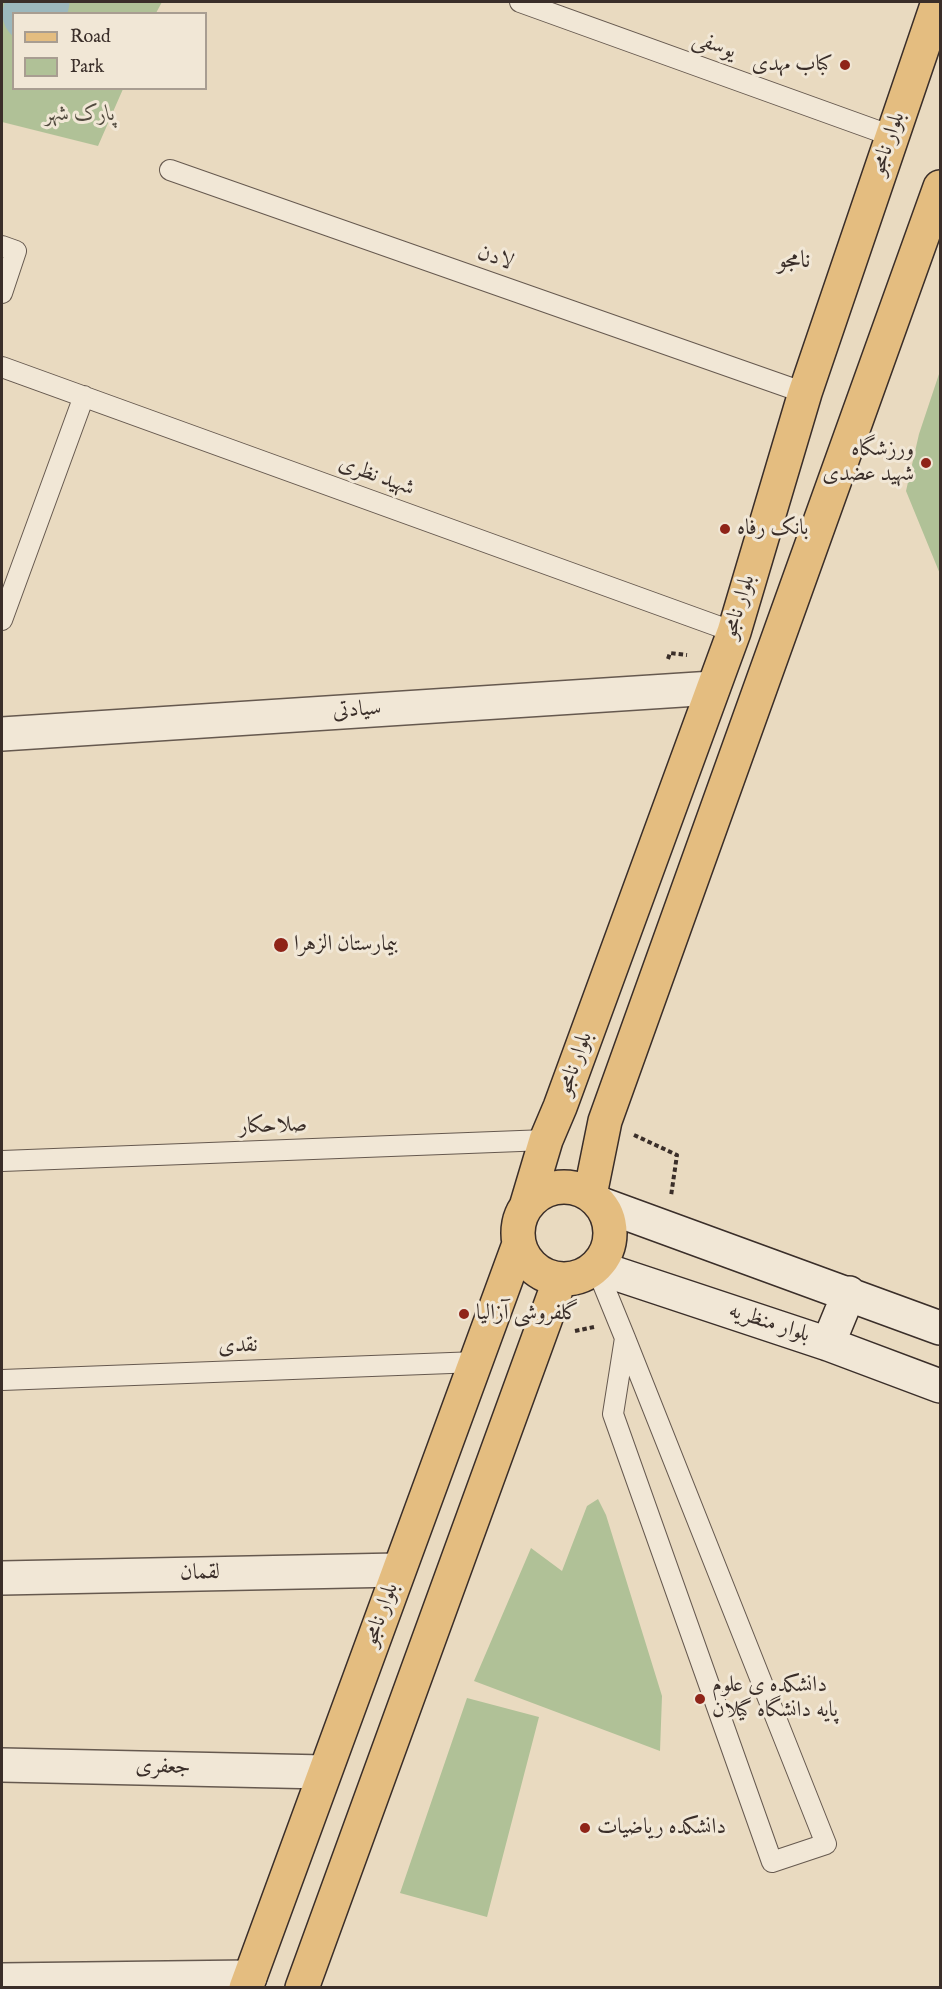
<!DOCTYPE html>
<html>
<head>
<meta charset="utf-8">
<style>
	body { margin:0 }
	#map { position:relative; width:942px; height:1989px; overflow:hidden; background:#e9dac0; font-family:"IM FELL English",serif }
	canvas { display:block }
	.frame { position:absolute; inset:0; border:3px solid #3a2e29; pointer-events:none }
	.legend { position:absolute; left:12px; top:12px; width:195px; height:78px; box-sizing:border-box; background:#f1e7d6; border:2px solid #a89d91; margin:0; padding:8px 10px; list-style:none; font-size:18px; color:#3a2e29 }
	.legend li { display:flex; align-items:center; gap:12px; height:30px }
	.legend b { width:30px; border:2px solid #a89d91 }
</style>
</head>
<body>
<div id="map">
<canvas width="942" height="1989"></canvas>
<div class="frame"></div>
<ul class="legend">
<li><b style="height:8px;background:#e4bd80"></b>Road</li>
<li><b style="height:16px;background:#b0c197"></b>Park</li>
</ul>
</div>
<script>
const context = document.querySelector('canvas').getContext('2d');
context.lineJoin = 'round';
function fill(path, color) { context.fillStyle = color; context.fill(path, 'evenodd'); }
const shape = rows => new Path2D(rows.map(r => 'M' + r).join(''));
function strokePath(path, color, width, dash) { context.strokeStyle = color; context.lineWidth = width; context.lineCap = dash ? 'butt' : 'round'; context.setLineDash(dash || []); context.stroke(path); }
function drawText(font, color, halo, rows, align = 'center') {
  context.font = font + ' "IM FELL English",Amiri,serif'; context.lineWidth = 6; context.setLineDash([]); context.textBaseline = 'middle'; context.strokeStyle = halo; context.fillStyle = color; for (const [text, x, y, turn = 0] of rows) {
    context.save(); context.translate(x, y); context.rotate((+turn || 0) * Math.PI / 180); context.textAlign = isNaN(turn) ? turn : align; if (halo) context.strokeText(text, 0, 0); context.fillText(text, 0, 0); context.restore();
  }
}
fill(shape([
	[2,2,162,2,156,13,14,14,14,88,123,89,98,146,2,122],
	[940,371,940,574,906,491,919,434],
	[598,1499,606,1515,662,1696,660,1751,474,1681,531,1548,562,1571,587,1506],
	[467,1698,539,1717,487,1917,400,1893]
]), '#b0c197');
strokePath(shape([
	[31,14,41,2]
]), '#9cb8bd', 57);
const service = shape([
	[520,2,892,136],
	[170,170,805,393],
	[2,246,16,251,2,293],
	[2,367,734,632],
	[2,620,84,396],
	[2,1161,546,1140],
	[596,1267,625,1338,826,1844,772,1862,613,1414,625,1338],
	[2,1380,477,1362]
]);
const minor = shape([
	[2,1578,398,1570],
	[2,1765,324,1772],
	[2,1980,250,1977]
]);
const tertiary = shape([
	[2,734,713,688]
]);
const secondary = shape([
	[601,1204,940,1328],
	[596,1267,828,1344,940,1386],
	[828,1344,849,1293]
]);
const primary = shape([
	'518 1233a46 46 0 1 1 92 0a46 46 0 1 1-92 0Z',
	[590,1195,605,1121,940,187],
	[526,1207,546,1140,560,1107,734,632,805,393,938,2],
	[246,1988,519,1244],
	[302,1988,560,1279]
]);
strokePath(service, '#66594f', 22);
strokePath(minor, '#66594f', 36);
strokePath(tertiary, '#66594f', 36);
strokePath(secondary, '#3a2e29', 36);
strokePath(primary, '#3a2e29', 36);
strokePath(shape([
	[668,659,670,653,687,655],
	[634,1135,677,1155,671,1196],
	[575,1331,594,1327]
]), '#3a2e29', 4, [4.5, 3]);
strokePath(service, '#f1e7d6', 20);
strokePath(minor, '#f1e7d6', 33);
strokePath(tertiary, '#f1e7d6', 33);
strokePath(secondary, '#f1e7d6', 33);
strokePath(primary, '#e4bd80', 33);
for (const [x, y, r, color] of [
	[845,65,6,"#8f2418"],
	[926,463,6,"#8f2418"],
	[725,529,6,"#8f2418"],
	[281,945,8,"#8f2418"],
	[464,1314,6,"#8f2418"],
	[700,1699,6,"#8f2418"],
	[585,1828,6,"#8f2418"]
]) { const dot = new Path2D(); dot.arc(x, y, r, 0, 2 * Math.PI); context.fillStyle = color; context.fill(dot); strokePath(dot, '#f1e7d6', 2); }
drawText('22px', '#3a2e29', '#f1e7d6', [
	["یوسفی",714,46,20],
	["بلوار نامجو",889,144,-71],
	["لادن",495,259,19],
	["شهید نظری",376,477,20],
	["بلوار نامجو",740,607,-73],
	["سیادتی",357,711,-4],
	["بلوار نامجو",576,1064,-70],
	["صلاحکار",273,1127,-2],
	["بلوار منظریه",769,1324,18],
	["نقدی",238,1347,-2],
	["لقمان",200,1574,-1],
	["بلوار نامجو",382,1615,-70],
	["جعفری",163,1768,1]
]);
drawText('22px', '#3a2e29', '#f1e7d6', [
	["کباب مهدی",833,65,"right"],
	["ورزشگاه",914,450,"right"],
	["شهید عضدی",914,475,"right"],
	["بانک رفاه",737,529],
	["بیمارستان الزهرا",294,945],
	["گلفروشی آزالیا",476,1314],
	["دانشکده ی علوم",712,1686],
	["پایه دانشگاه گیلان",712,1711],
	["دانشکده ریاضیات",597,1828]
], 'left');
drawText('italic 22px', '#524b3f', '#f1e7d6', [
	["پارک شهر",80,115]
]);
drawText('24px', '#3a2e29', '#f1e7d6', [
	["نامجو",794,262]
]);
</script>
</body>
</html>
